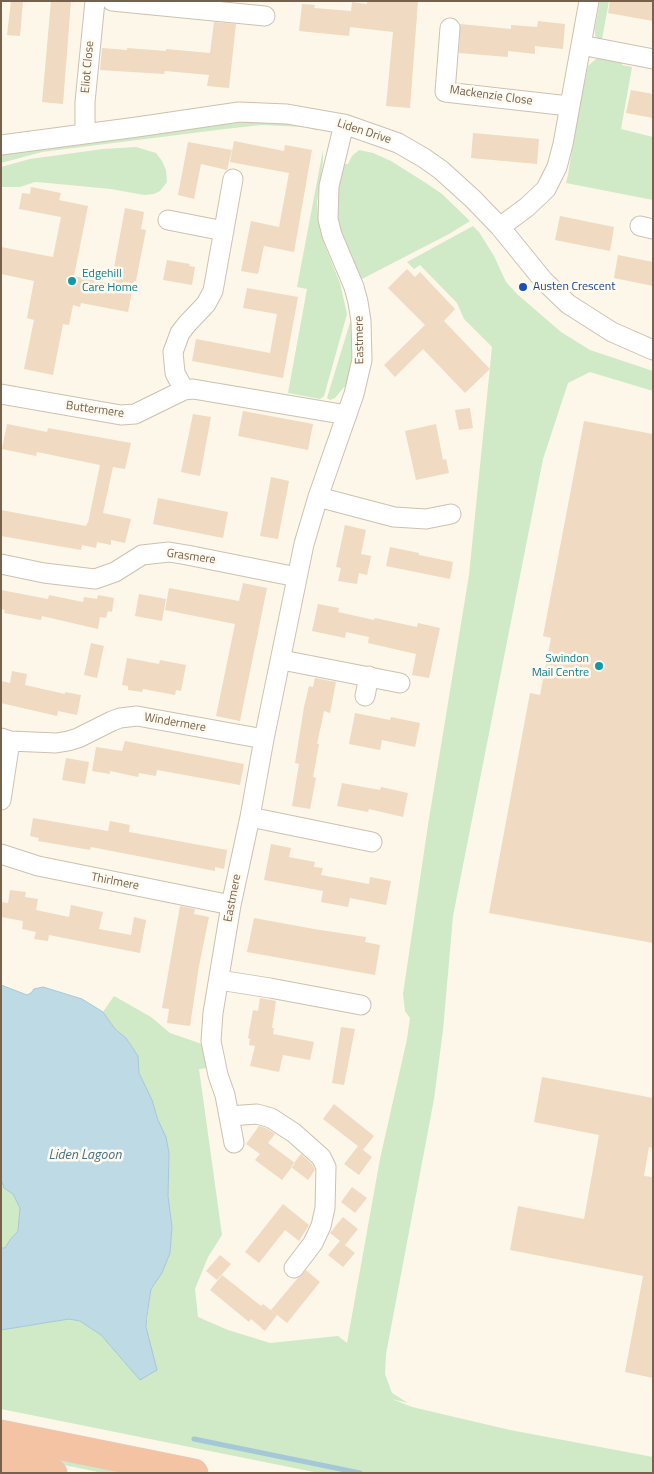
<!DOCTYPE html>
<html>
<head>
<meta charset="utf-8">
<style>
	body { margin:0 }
	#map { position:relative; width:654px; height:1474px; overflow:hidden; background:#fcf7e9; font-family:"Titillium Web",sans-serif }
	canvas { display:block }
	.frame { position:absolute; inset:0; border:2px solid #76614d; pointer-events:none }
</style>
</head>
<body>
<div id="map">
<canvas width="654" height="1474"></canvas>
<div class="frame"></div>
</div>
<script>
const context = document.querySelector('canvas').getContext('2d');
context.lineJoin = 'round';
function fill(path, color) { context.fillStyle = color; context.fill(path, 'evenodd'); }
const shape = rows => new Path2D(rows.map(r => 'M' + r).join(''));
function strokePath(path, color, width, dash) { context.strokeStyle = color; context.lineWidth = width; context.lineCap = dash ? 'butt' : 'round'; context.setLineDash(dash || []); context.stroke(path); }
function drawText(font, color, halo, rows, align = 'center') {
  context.font = font + ' "Titillium Web",sans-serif'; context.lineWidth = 5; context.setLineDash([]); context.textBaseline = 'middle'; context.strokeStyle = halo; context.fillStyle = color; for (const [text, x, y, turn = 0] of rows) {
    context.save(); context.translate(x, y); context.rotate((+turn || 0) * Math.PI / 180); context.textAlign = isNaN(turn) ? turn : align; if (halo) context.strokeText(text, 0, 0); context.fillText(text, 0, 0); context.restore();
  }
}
fill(shape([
	[600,1,609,1,602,39,607,40,606,46,595,36,595,28],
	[596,59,603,59,615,61,622,63,622,65,632,67,621,129,653,137,653,200,566,183,568,175,577,118,588,66],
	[254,121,286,122,310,126,318,131,306,127,282,126,261,125,225,129,42,152,1,163,1,154,160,132],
	[136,147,156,153,162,161,166,170,167,182,160,191,154,194,144,195,111,189,48,183,35,182,20,187,1,187,1,167,30,159,103,149],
	[323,150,323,162,317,202,318,215,325,246,340,283,347,314,324,396,320,399,288,393,307,289,297,287],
	[359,150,373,153,391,161,426,183,442,194,470,221,449,234,360,280,339,226,337,211,339,182,344,164,348,164,352,156],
	[473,226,479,232,494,256,506,282,517,294,561,332,590,350,653,371,653,391,590,372,568,383,543,459,453,916,443,1030,434,1099,386,1354,385,1374,392,1393,408,1403,392,1399,412,1407,510,1430,653,1457,653,1473,319,1473,1,1409,1,1330,69,1319,80,1321,101,1335,140,1380,151,1289,162,1273,170,1253,172,1227,167,1187,169,1153,152,1100,139,1073,138,1056,126,1038,115,1029,103,1012,114,996,151,1017,170,1033,202,1044,209,1068,199,1069,222,1235,208,1257,195,1289,198,1317,228,1330,270,1343,338,1336,347,1343,380,1159,407,1039,410,1018,405,1011,403,994,428,825,469,575,492,347,464,319,457,303,420,265,414,269,407,262],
	[352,316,355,348,348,388,344,387,335,398,330,400,327,398],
	[1,1179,4,1188,13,1194,20,1208,18,1231,10,1240,5,1248,1,1248],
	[1,1443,147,1473,103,1473,1,1452]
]), '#d0e9c7');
const water = shape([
	[1,985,27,995,31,993,34,989,43,987,82,999,103,1012,115,1029,126,1038,138,1056,139,1073,152,1100,158,1120,166,1137,169,1153,168,1196,172,1227,170,1253,162,1273,151,1289,147,1316,146,1327,157,1370,140,1380,101,1335,80,1321,69,1319,1,1330,1,1248,5,1248,10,1240,18,1231,20,1208,13,1194,4,1188,1,1179,1,985]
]);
fill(water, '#bedae5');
strokePath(water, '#a4c8d7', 1);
strokePath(shape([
	[194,1439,360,1473]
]), '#a4c8d7', 5);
fill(shape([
	[11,1,23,1,20,36,7,35],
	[51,1,71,1,63,104,42,102],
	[367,1,418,1,410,108,386,106,393,32,350,27,349,36,299,31,302,4,315,5,314,8,351,11,352,2,367,4],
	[610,1,653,1,653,21,608,13],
	[538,21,565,24,563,49,535,46,535,54,508,51,508,57,459,53,460,24,511,29,511,25,537,27],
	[214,22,236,24,229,88,207,86,209,75,165,71,164,74,100,70,102,48,127,50,127,48,166,51,166,49,210,53],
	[631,90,653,94,653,118,626,113],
	[473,133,539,139,537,164,471,158],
	[234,141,284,151,285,145,312,150,294,252,264,246,258,274,241,271,251,221,279,227,289,173,230,162],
	[188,142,232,150,227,170,201,164,194,199,178,195],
	[31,187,61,193,59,200,88,206,74,276,111,284,125,208,144,212,141,229,146,230,136,281,134,281,128,312,81,303,80,307,73,305,69,325,63,324,53,375,24,369,34,320,27,318,34,281,1,274,1,247,53,257,61,217,19,209,22,193,30,194],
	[560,216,614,227,610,251,555,240],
	[618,255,653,262,653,286,614,278],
	[167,260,190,264,189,266,195,267,192,285,163,280],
	[407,269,415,277,420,272,455,309,444,321,490,369,465,393,423,349,395,377,384,365,425,325,388,288],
	[247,288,298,297,283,378,192,361,196,339,270,353,277,314,243,308],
	[470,408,473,428,459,430,455,410],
	[243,411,313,424,308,450,238,436],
	[193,414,211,417,200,476,181,472],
	[584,421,653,434,653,943,489,913,530,693,540,695,551,638,543,636],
	[7,424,47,432,48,428,131,443,125,469,113,467,103,513,131,519,125,543,111,540,111,545,97,542,96,548,82,545,81,550,1,536,1,510,86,526,87,523,88,523,100,465,37,452,36,456,2,449],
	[436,424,443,460,446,459,449,473,416,480,405,431],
	[271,477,289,481,278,539,260,536],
	[158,498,228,512,223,538,153,524],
	[345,525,366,530,361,554,371,556,367,575,359,573,357,584,338,581,341,568,336,567],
	[390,547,419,553,419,555,453,562,450,579,386,566],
	[243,583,267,588,240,721,216,716,235,624,165,610,169,588,239,601],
	[1,590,48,599,49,595,83,602,84,597,97,599,98,595,114,598,112,612,108,611,106,618,100,617,98,629,42,616,41,620,4,613,5,610,1,609],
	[139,594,166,599,162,621,135,616],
	[318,604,339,608,338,612,374,620,375,618,417,627,418,623,440,628,429,678,412,675,416,654,368,643,369,637,346,632,345,638,312,631],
	[91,643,104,646,97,678,84,675],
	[127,658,159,664,160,660,186,665,181,691,176,690,175,695,143,689,142,692,128,690,128,686,122,685],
	[12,671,27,674,25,685,65,694,65,692,81,695,77,715,58,711,57,716,1,703,1,681,10,683],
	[315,678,336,682,330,713,324,711,317,744,319,744,313,777,316,778,310,809,292,806,299,764,295,763,304,707,309,686,313,687],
	[355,713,390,720,391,717,420,723,415,747,382,740,380,750,349,744],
	[125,741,244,764,240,785,157,770,156,776,139,773,138,777,110,771,110,774,92,771,96,747,122,751],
	[66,758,89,762,85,784,62,780],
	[342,783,380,790,381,787,408,793,403,817,369,809,368,812,337,806],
	[33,818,108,831,110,821,130,825,129,832,227,850,224,869,215,867,215,871,91,847,90,850,38,841,39,838,30,836],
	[271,844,291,848,289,857,315,862,314,867,323,868,321,875,369,884,370,877,391,881,386,905,350,898,348,907,321,902,323,891,264,880],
	[10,890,26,892,25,897,38,899,36,910,69,917,71,905,103,912,99,929,131,935,134,917,146,920,140,953,49,935,48,941,34,939,36,932,22,929,23,921,1,917,1,902,8,903],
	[180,906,195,909,194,914,209,917,199,966,190,1026,167,1023,169,1009,162,1008],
	[254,918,314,929,366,937,365,942,380,945,375,975,247,952],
	[260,998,276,1001,272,1028,274,1028,273,1034,314,1042,310,1060,283,1055,279,1072,250,1066,255,1046,249,1045,250,1039,248,1038,253,1010,258,1011],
	[341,1027,355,1029,344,1085,332,1083],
	[542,1077,653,1098,653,1148,649,1147,644,1176,653,1177,653,1378,625,1372,643,1276,510,1250,518,1206,584,1219,599,1135,534,1122],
	[334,1104,374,1136,363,1150,323,1119],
	[259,1126,266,1128,275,1134,268,1143,295,1163,282,1180,255,1160,260,1154,246,1144],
	[358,1146,372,1157,359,1175,344,1164],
	[301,1154,312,1164,315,1170,308,1180,291,1167],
	[352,1187,367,1198,355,1213,341,1202],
	[283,1204,309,1225,299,1241,285,1230,259,1263,245,1252],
	[343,1217,358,1229,345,1245,341,1242,355,1253,343,1267,328,1255,340,1241,330,1233],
	[220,1255,231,1264,217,1280,206,1271],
	[306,1270,320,1282,287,1323,271,1310,297,1279],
	[222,1275,261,1306,263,1304,277,1315,265,1331,251,1319,249,1322,210,1290]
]), '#f0dac1');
const minor = shape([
	[112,1,265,16],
	[450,28,445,92,569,106],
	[581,45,653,59],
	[85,134,85,102,95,1],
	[1,145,137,127,239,112,287,114,344,124,398,143,424,158,441,170,473,199,500,227,543,280,568,304,612,332,653,350],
	[168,220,224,231],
	[640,226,653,229],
	[500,227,527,207,546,189,557,167,563,144,589,1],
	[184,390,175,373,173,352,180,333,187,324,206,304,213,291,233,179],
	[1,394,121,415,135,414,184,390,193,389,347,415],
	[318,497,394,517,426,519,451,514],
	[1,564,44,573,95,579,115,572,142,555,169,552,187,555,297,577],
	[282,660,400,683],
	[365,696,369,676],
	[1,738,10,741,56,743,68,741,78,738,112,721,120,718,137,716,264,739],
	[1,800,10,741],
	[250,817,372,842],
	[1,854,38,866,231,905],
	[219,980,270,988,361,1005],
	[229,1116,257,1114,271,1118,294,1133,321,1157,326,1167,325,1208,321,1226,313,1243,294,1268],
	[234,1143,225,1095,218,1075,211,1041,213,1013,231,905,250,817,264,739,304,544,318,497,354,394,362,360,361,321,358,302,354,287,332,235,328,219,329,186,344,124]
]);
const highway = shape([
	[1,1434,194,1473],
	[1,1462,53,1473]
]);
strokePath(minor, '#cec0af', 21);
strokePath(highway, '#dbd6d1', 29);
strokePath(minor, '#fff', 19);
strokePath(highway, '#f3c3a3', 28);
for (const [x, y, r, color] of [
	[72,281,5,"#0f9aa8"],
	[523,287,5,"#1a4fb4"],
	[599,666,5,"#0f9aa8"]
]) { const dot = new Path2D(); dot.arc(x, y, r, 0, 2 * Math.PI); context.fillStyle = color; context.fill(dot); strokePath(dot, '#fefaef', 2); }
drawText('12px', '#76614d', '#fefaef', [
	["Eliot Close",88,67,-85],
	["Mackenzie Close",491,96,8],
	["Liden Drive",364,132,18],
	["Eastmere",360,340,-91],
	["Buttermere",95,410,8],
	["Grasmere",191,557,8],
	["Windermere",175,723,10],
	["Thirlmere",115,882,11],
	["Eastmere",233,898,-79]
]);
drawText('12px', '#0d838f', '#fefaef', [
	["Edgehill",82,274],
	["Care Home",82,288],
	["Swindon",589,659,"right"],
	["Mail Centre",589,673,"right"]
], 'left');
drawText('12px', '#164399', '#fefaef', [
	["Austen Crescent",533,287]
], 'left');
drawText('italic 14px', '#477488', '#fefaef', [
	["Liden Lagoon",85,1156]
]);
</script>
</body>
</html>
